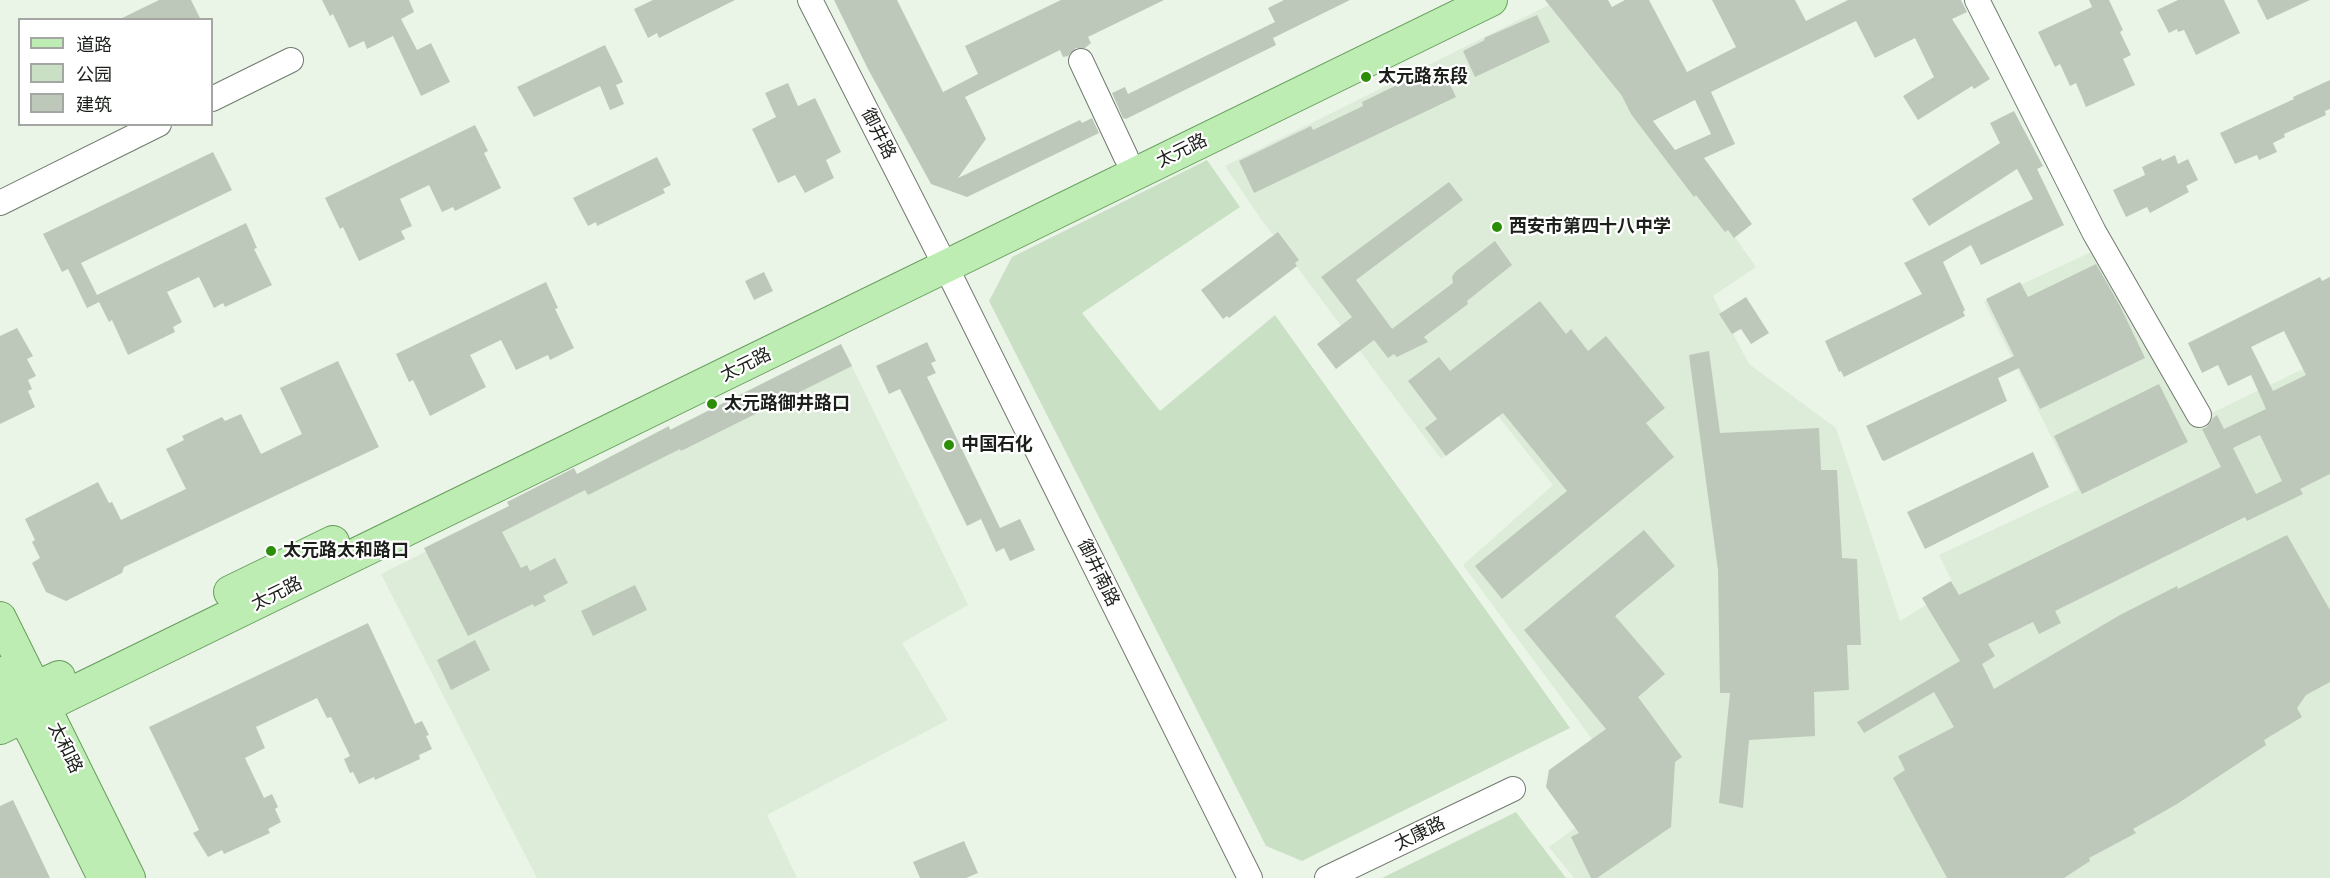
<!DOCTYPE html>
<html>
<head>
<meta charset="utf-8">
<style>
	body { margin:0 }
	#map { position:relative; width:2330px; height:878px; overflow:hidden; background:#eaf5e8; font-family:"Noto Serif","Noto Sans SC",serif }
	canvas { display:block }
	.legend { position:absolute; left:18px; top:18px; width:195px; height:108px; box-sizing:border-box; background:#fff; border:2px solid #a4a6a4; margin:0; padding:8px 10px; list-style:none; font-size:18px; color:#1c201b }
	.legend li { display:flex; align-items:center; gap:12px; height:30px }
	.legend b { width:30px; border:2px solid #a4a6a4 }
</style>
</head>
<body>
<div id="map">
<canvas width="2330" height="878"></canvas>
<ul class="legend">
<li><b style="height:8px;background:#bdedb3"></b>道路</li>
<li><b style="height:16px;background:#cae0c5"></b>公园</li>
<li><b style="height:16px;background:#bdc8bb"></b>建筑</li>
</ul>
</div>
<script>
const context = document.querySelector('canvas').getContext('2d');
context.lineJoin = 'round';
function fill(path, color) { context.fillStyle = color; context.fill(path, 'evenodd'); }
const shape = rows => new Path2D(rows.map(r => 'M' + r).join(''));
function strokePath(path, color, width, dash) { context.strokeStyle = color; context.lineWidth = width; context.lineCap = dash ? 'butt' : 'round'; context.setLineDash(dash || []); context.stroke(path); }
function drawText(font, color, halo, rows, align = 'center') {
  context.font = font + ' "Noto Serif","Noto Sans SC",serif'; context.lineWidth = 4.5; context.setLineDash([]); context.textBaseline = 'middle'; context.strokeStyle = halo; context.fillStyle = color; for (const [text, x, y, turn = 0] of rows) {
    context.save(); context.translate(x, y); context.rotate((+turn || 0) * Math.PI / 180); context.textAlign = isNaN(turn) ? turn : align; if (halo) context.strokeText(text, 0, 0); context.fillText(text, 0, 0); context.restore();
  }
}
fill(shape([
	[1549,5,1734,236,1756,267,1713,296,1749,364,1836,428,1900,621,1955,587,1939,555,2078,490,1984,302,2104,246,2197,420,2330,356,2330,878,1574,878,1549,847,1579,825,1548,783,1592,739,1463,565,1553,485,1498,416,1441,459,1261,219,1225,166],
	[841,344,968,605,902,643,948,720,767,815,797,878,537,878,381,574]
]), '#dcecd8');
fill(shape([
	[1207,160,1240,207,1082,313,1160,411,1275,315,1570,728,1302,861,1266,846,989,301,1012,257],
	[1516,812,1566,878,1382,878]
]), '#cae0c5');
fill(shape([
	[159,0,191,0,201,20,118,20],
	[322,0,409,0,414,12,401,19,417,50,431,43,450,82,421,96,393,36,367,49,364,41,349,48,333,14,330,16],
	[653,0,735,0,659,38,657,33,648,38,634,9],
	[834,0,897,0,943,92,978,74,965,46,1061,0,1164,0,1088,37,1091,43,1085,48,1076,48,1068,56,1063,57,1060,50,965,97,986,139,958,178,1080,120,1082,123,1092,118,1099,133,967,197,931,184,868,69],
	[1284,0,1350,0,1273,38,1276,45,1126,119,1123,118,1112,93,1125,87,1128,94,1275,22,1268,8],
	[1545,0,1608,0,1612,7,1625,0,1649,0,1687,72,1736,47,1712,0,1795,0,1806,21,1848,0,1961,0,1967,12,1952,19,1990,79,1974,89,1972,86,1918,120,1903,96,1934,77,1915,38,1875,58,1856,21,1711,92,1735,144,1704,158,1752,224,1734,238,1728,230,1725,232,1696,195,1694,197,1631,114,1622,96],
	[1695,100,1711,134,1675,150,1653,121],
	[2089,0,2109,0,2123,30,2120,32,2131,55,2123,59,2135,85,2086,107,2076,83,2070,86,2060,64,2055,67,2038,32,2092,7],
	[2178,0,2224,0,2240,33,2196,55,2184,30,2178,32,2177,29,2169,33,2157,10],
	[2257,0,2310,0,2267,20],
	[1537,15,1550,42,1475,77,1463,51,1485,40,1484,38],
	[605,45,623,82,616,85,624,104,610,110,600,86,534,117,517,87],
	[1432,68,1439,81,1447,78,1456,97,1254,193,1239,161,1311,126,1313,130,1363,106,1362,102],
	[2330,80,2330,109,2325,111,2326,115,2284,134,2285,137,2273,143,2277,152,2259,160,2257,155,2235,164,2220,133,2294,99,2293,97],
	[788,83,798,106,815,98,841,152,826,160,834,178,805,193,795,175,778,183,752,129,776,117,765,93],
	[2014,111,2043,166,2037,169,2064,225,1981,265,1971,245,1943,262,1965,310,1963,312,1965,316,1844,377,1841,371,1839,372,1825,341,1922,294,1904,263,2033,199,2017,169,1929,226,1912,199,2000,143,1990,123],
	[475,125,488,151,484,153,501,188,455,211,453,207,442,212,429,185,400,199,412,226,401,231,405,239,359,261,343,227,340,229,325,198],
	[213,152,232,190,81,263,97,295,246,223,257,248,254,249,272,285,225,307,223,303,214,308,199,277,167,292,182,322,173,327,175,332,128,355,112,320,109,322,99,302,87,308,68,269,62,272,43,234],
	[2175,155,2178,164,2188,159,2198,180,2186,186,2189,192,2150,213,2147,207,2126,217,2113,190,2145,175,2142,167,2161,158,2162,161],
	[657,157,671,185,663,189,665,193,597,226,596,222,588,226,573,198],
	[1449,182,1463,200,1356,280,1392,329,1453,283,1452,277,1455,272,1495,241,1512,265,1467,301,1468,304,1424,337,1428,342,1397,357,1394,354,1388,358,1374,340,1336,369,1317,344,1352,317,1321,277],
	[1278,232,1299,260,1295,263,1297,266,1229,318,1227,316,1223,319,1201,290],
	[2096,264,2120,306,2145,358,2040,409,2019,368,1998,378,2007,401,1884,461,1882,460,1866,426,2014,356,1986,299,2020,282,2028,297],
	[764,272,773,291,754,300,745,281],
	[2320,277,2322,281,2330,277,2330,474,2300,489,2303,494,2247,521,2245,517,2055,611,2061,623,2039,634,2033,622,1988,644,1995,656,1982,664,1994,689,2120,615,2177,586,2178,589,2287,535,2330,610,2330,682,2306,695,2297,708,2302,717,2264,740,2266,745,2177,804,2133,829,2136,833,2089,858,2090,861,2064,878,1947,878,1893,778,1905,770,1898,756,1954,727,1934,692,1864,733,1857,722,1960,661,1922,598,1951,581,1959,595,2221,467,2202,429,2207,427,2213,418,2217,415,2224,429,2266,409,2251,375,2228,386,2218,365,2202,373,2188,343],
	[2284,331,2306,375,2273,391,2251,347],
	[2260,435,2282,481,2256,494,2233,448],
	[546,282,558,308,555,309,574,348,550,360,548,355,516,370,501,340,470,355,486,387,430,416,413,380,409,382,396,354],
	[1746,297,1769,333,1751,344,1741,329,1732,334,1719,314],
	[1540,301,1566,334,1571,329,1588,351,1606,336,1665,408,1646,423,1674,457,1502,599,1475,566,1567,491,1503,413,1446,456,1425,428,1437,419,1408,381,1439,357,1450,371],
	[17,328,33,356,27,359,36,376,28,380,32,389,28,391,35,407,0,424,0,336],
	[927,342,936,361,931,363,936,373,927,377,1000,528,1020,519,1035,550,1010,561,1004,548,996,552,981,519,967,526,900,389,889,394,876,366],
	[841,344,852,366,681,451,680,449,588,495,585,490,502,532,521,568,527,565,530,571,555,558,568,583,543,596,546,601,534,607,533,604,468,636,424,548,509,506,507,502,574,468,577,474,669,426,670,430],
	[1709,351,1720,433,1819,428,1821,470,1837,470,1842,558,1857,559,1861,645,1847,645,1849,690,1814,692,1815,736,1749,740,1743,808,1719,803,1730,693,1720,693,1718,570,1689,355],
	[338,361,379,447,124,567,122,573,66,601,46,592,32,563,40,558,32,542,35,540,25,519,98,482,109,503,112,502,121,520,186,489,166,449,184,440,182,436,222,417,225,421,241,414,261,454,302,434,280,388],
	[2159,384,2188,442,2082,494,2054,436],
	[2033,452,2049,487,1925,549,1907,512],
	[1644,530,1675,566,1615,616,1665,674,1638,697,1682,757,1675,762,1671,827,1597,878,1591,878,1571,837,1579,833,1546,787,1549,770,1606,729,1524,630],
	[635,585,647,610,593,636,581,611],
	[368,623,415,724,422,721,429,735,426,736,432,749,419,755,420,759,375,780,374,777,359,784,353,772,350,773,344,759,350,756,331,717,327,718,317,698,256,727,265,748,245,758,264,798,272,794,278,807,275,809,281,822,268,829,270,833,224,854,222,850,208,857,193,833,199,830,149,727],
	[475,640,490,670,451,690,437,660],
	[13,800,50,878,0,878,0,806],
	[964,841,978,873,966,878,920,878,913,862]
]), '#bdc8bb');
const minor = shape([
	[810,0,946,267,1250,878],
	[1977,0,2094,232,2199,415],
	[1081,61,1126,157],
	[212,99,291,60],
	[0,203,159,124],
	[1327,878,1513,789]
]);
const major = shape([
	[230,592,333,542],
	[0,618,129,878],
	[0,673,35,738,104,878],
	[0,704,59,677],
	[0,728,1491,0]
]);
strokePath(minor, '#707a6e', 26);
strokePath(major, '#689d5d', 34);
strokePath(minor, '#fff', 24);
strokePath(major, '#bdedb3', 32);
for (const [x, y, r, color] of [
	[1366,77,6,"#2b8e06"],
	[1497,227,6,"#2b8e06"],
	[712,404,6,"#2b8e06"],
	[949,445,6,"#2b8e06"],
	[271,551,6,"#2b8e06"]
]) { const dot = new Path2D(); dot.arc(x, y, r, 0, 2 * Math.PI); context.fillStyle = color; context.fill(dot); strokePath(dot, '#fff', 2); }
drawText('bold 18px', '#1c201b', '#fff', [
	["太元路东段",1378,77],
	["西安市第四十八中学",1509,227],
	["太元路御井路口",724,404],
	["中国石化",961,445],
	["太元路太和路口",283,551]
], 'left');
drawText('18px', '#1c201b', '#fff', [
	["御井路",878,134,63],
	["太元路",1182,151,-26],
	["太元路",746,365,-26],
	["御井南路",1098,573,64],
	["太元路",277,594,-26],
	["太和路",65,748,64],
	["太康路",1420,834,-26]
]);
</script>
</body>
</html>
